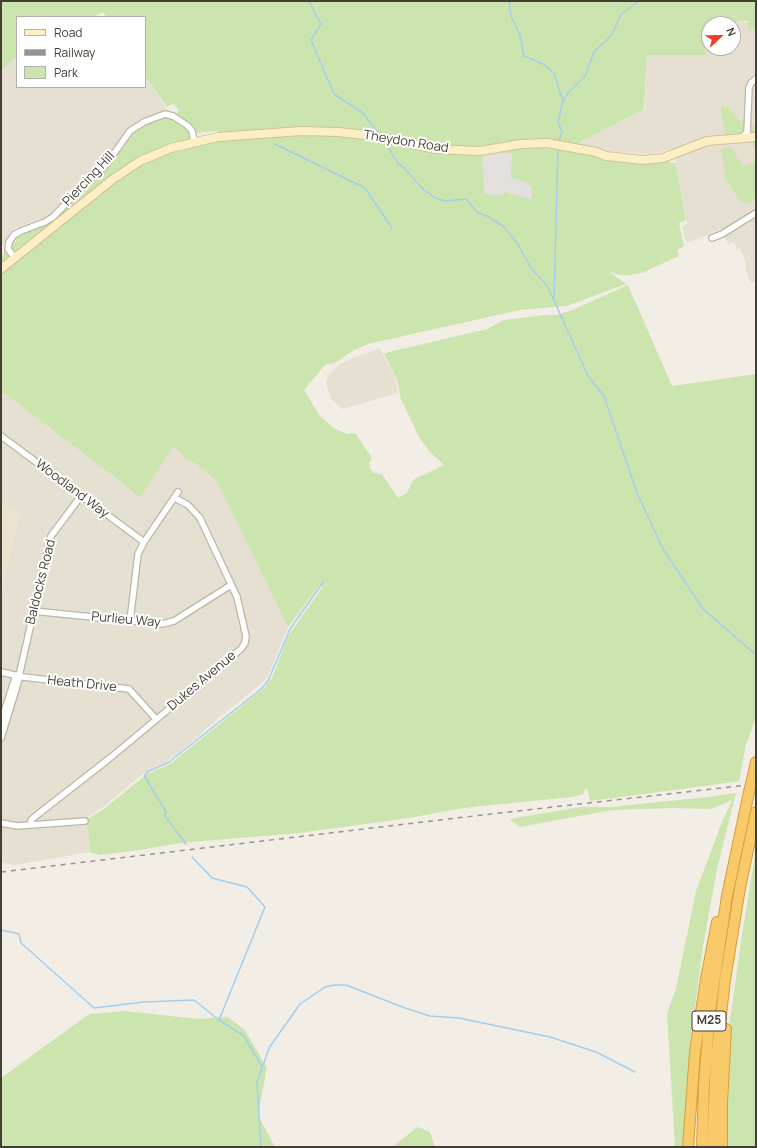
<!DOCTYPE html>
<html>
<head>
<meta charset="utf-8">
<style>
	body { margin:0 }
	#map { position:relative; width:757px; height:1148px; overflow:hidden; background:#f2eee5; font-family:Manrope,sans-serif }
	canvas { display:block }
	.frame { position:absolute; inset:0; border:2px solid #443e35; pointer-events:none }
	.legend { position:absolute; left:16px; top:16px; width:130px; height:72px; box-sizing:border-box; background:#fff; border:1px solid #b4b2ae; margin:0; padding:5px 7px; list-style:none; font-size:12px; color:#443e35 }
	.legend li { display:flex; align-items:center; gap:8px; height:20px }
	.legend b { width:20px; border:1px solid #b4b2ae }
	.north { position:absolute; left:701px; top:16px; width:40px; height:40px; box-sizing:border-box; background:#fff; border:1px solid #b4b2ae; border-radius:50%; rotate:68deg; font-size:11px; font-weight:700; line-height:16px; text-align:center; color:#443e35 }
	.north::after { content:''; display:block; margin:auto; width:14px; height:18px; background:#f23e1c; clip-path:polygon(50% 0,100% 100%,50% 72%,0 100%) }
</style>
</head>
<body>
<div id="map">
<canvas width="757" height="1148"></canvas>
<div class="frame"></div>
<ul class="legend">
<li><b style="height:5px;background:#fcefc4"></b>Road</li>
<li><b style="height:5px;background:#949494"></b>Railway</li>
<li><b style="height:11px;background:#cce5af"></b>Park</li>
</ul>
<div class="north">N</div>
</div>
<script>
const context = document.querySelector('canvas').getContext('2d');
context.lineJoin = 'round';
function fill(path, color) { context.fillStyle = color; context.fill(path, 'evenodd'); }
const shape = rows => new Path2D(rows.map(r => 'M' + r).join(''));
function strokePath(path, color, width, dash) { context.strokeStyle = color; context.lineWidth = width; context.lineCap = dash ? 'butt' : 'round'; context.setLineDash(dash || []); context.stroke(path); }
function drawText(font, color, halo, rows, align = 'center') {
  context.font = font + ' Manrope,sans-serif'; context.lineWidth = 4; context.setLineDash([]); context.textBaseline = 'middle'; context.strokeStyle = halo; context.fillStyle = color; for (const [text, x, y, turn = 0] of rows) {
    context.save(); context.translate(x, y); context.rotate((+turn || 0) * Math.PI / 180); context.textAlign = isNaN(turn) ? turn : align; if (halo) context.strokeText(text, 0, 0); context.fillText(text, 0, 0); context.restore();
  }
}
fill(shape([
	[756,21,756,281,751,283,746,270,745,260,740,248,737,249,734,242,728,244,722,229,687,243,682,227,687,223,674,149,649,154,568,148,645,110,647,55,707,55,703,35,709,33,709,48,733,48,733,25,741,22],
	[17,56,17,87,145,87,145,76,168,111,141,120,130,129,103,160,76,187,51,215,15,228,7,238,1,248,1,69],
	[380,348,396,380,398,393,342,409,332,400,328,390,326,382,330,373,340,364,355,357],
	[1,391,121,482,140,498,174,445,184,458,196,464,217,482,288,627,268,676,263,682,215,721,181,751,165,762,148,770,103,807,87,817,90,852,15,865,1,862]
]), '#e6e0d3');
fill(shape([
	[1,501,20,514,1,593]
]), '#ebe3cf');
fill(shape([
	[1,1,756,1,756,29,748,29,748,21,741,21,733,24,709,24,709,34,702,37,707,55,647,55,644,110,568,148,676,163,686,220,679,223,684,246,677,250,679,256,642,273,628,275,619,275,608,271,626,284,567,306,520,310,368,344,354,350,338,361,332,364,326,364,304,390,319,415,334,428,347,434,355,433,372,458,369,463,370,468,374,473,382,474,398,498,407,493,413,480,444,465,430,452,419,437,401,399,397,380,384,354,389,352,487,329,504,320,545,315,556,315,570,311,628,285,672,386,756,374,756,717,746,744,739,781,712,785,590,801,587,788,583,792,584,794,572,797,463,808,409,818,299,833,180,843,140,850,99,855,90,852,87,819,104,809,147,774,170,764,264,688,272,678,288,636,322,588,320,585,288,627,217,482,196,464,184,458,174,446,140,498,121,482,1,391,1,258,10,240,15,243,16,238,54,219,105,167,132,133,145,124,166,117,184,123,199,144,219,140,218,131,196,133,193,127,176,114,179,110,173,103,167,107,145,76,145,17,106,17,103,12,93,17,17,17,17,57,1,70],
	[721,105,728,107,742,123,756,126,756,153,755,148,752,144,747,142,726,139,721,112],
	[729,147,733,149,743,166,752,163,756,159,756,192,755,198,752,202,745,203,740,201,726,180,721,150,724,148],
	[736,793,717,869,703,946,690,1044,684,1147,675,1147,667,1013,676,989,696,891,722,822,732,800,711,809,674,808,612,810,520,827,509,819,581,807,611,807,649,803,699,798],
	[756,849,756,1147,726,1147,728,1035,741,941],
	[125,1011,198,1019,228,1017,245,1030,267,1068,258,1115,275,1147,1,1147,1,1078,89,1014],
	[417,1127,430,1132,435,1147,393,1147]
]), '#cce5af');
fill(shape([
	[482,153,512,153,511,178,524,181,532,188,531,199,504,192,504,195,484,194]
]), '#e3e0dd');
strokePath(shape([
	[309,1,321,24,311,40,334,94,363,113,378,133],
	[509,1,511,16,520,35,524,56,543,64,554,73,563,101],
	[385,141,398,164,403,167,423,189,435,198,445,201,466,199,478,213,487,216,503,226,517,243,531,268,548,287,588,376,604,396,637,493,663,549,703,609,755,654],
	[559,142,562,132,558,122,563,101,568,93,585,76,594,52,612,35,621,14,639,1],
	[275,144,365,188,392,228],
	[554,300,558,148],
	[186,844,165,816,166,812,145,777,145,775,147,772,169,762,261,689,268,681,290,629,324,581],
	[192,857,212,878,247,887,265,907,219,1020],
	[1,930,19,934,21,943,94,1008,144,1002,194,1000,219,1020,244,1036,262,1067],
	[261,1147,257,1082,269,1048,300,1004,325,987,334,985,346,985,405,1008,430,1016,459,1018,550,1037,596,1052,635,1072]
]), '#a3ceed', 1.5);
const street = shape([
	[742,137,747,133,749,88,751,83,756,79],
	[712,238,722,234,756,213],
	[15,258,8,249,9,242,14,235,21,231,45,222,53,217,81,188,105,166,130,131,144,122,165,114,173,116,188,126,192,131,194,141],
	[1,436,144,542],
	[33,611,162,624,174,621,231,585],
	[130,621,138,554,144,542,178,492],
	[1,672,23,677,129,689,156,719],
	[19,676,51,536,81,496],
	[1,722,16,675],
	[1,738,20,676],
	[1,823,17,826,85,821],
	[31,825,31,820,37,815,110,758,241,649,245,643,246,636,237,597,200,518,188,505,175,498]
]);
const secondary = shape([
	[1,269,113,179,140,161,171,148,218,137,301,131,338,132,375,136,435,149,480,151,521,144,547,143,596,152,606,156,643,160,663,158,707,141,756,137]
]);
const highway = shape([
	[752,780,756,762],
	[688,1147,695,1052,706,979,717,922],
	[702,1147,704,1084,710,1011,727,896,749,792],
	[712,1147,716,1058,725,980,740,888,756,812],
	[722,1147,722,1103,726,1029]
]);
strokePath(street, '#bdb6a8', 8);
strokePath(secondary, '#d0c296', 10);
strokePath(highway, '#d79f3a', 12);
strokePath(street, '#fff', 5.5);
strokePath(secondary, '#fcefc4', 8);
strokePath(highway, '#f8ca6a', 10);
strokePath(shape([
	[1,872,465,817,756,784]
]), '#949494', 1.5, [5, 5]);
const highwayBridge = shape([
	[749,792,752,780]
]);
strokePath(highwayBridge, '#d79f3a', 12, []);
strokePath(highwayBridge, '#f8ca6a', 10);
for (const [x, y, w] of [
	[709,1021,34]
]) { const box = new Path2D(); box.roundRect(x - w / 2, y - 10, w, 20, 3); context.fillStyle = '#fff'; context.fill(box); strokePath(box, '#443e35', 1); }
drawText('bold 12px', '#443e35', null, [
	["M25",709,1021]
]);
drawText('13px', '#443e35', '#fff', [
	["Theydon Road",406,142,9],
	["Piercing Hill",89,179,-47],
	["Woodland Way",72,489,37],
	["Baldocks Road",41,582,-76],
	["Purlieu Way",126,620,5],
	["Dukes Avenue",202,681,-40],
	["Heath Drive",82,684,6]
]);
</script>
</body>
</html>
